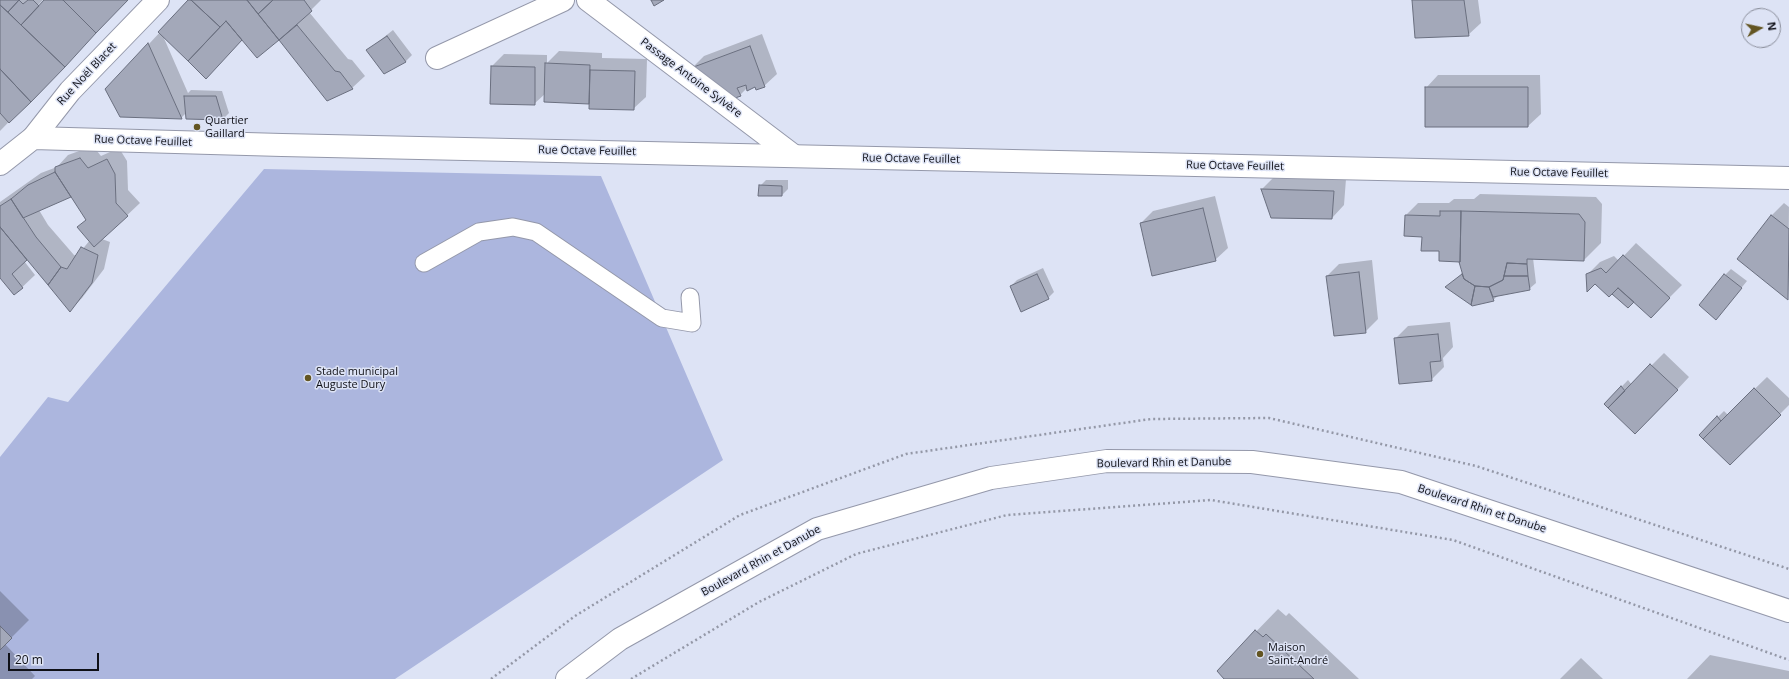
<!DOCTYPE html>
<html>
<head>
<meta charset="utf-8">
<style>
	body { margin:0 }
	#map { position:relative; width:1789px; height:679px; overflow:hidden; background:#dde3f5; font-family:"Open Sans",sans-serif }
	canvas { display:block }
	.north { position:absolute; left:1741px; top:8px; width:40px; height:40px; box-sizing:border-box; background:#dde3f5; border:1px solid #8b8f9c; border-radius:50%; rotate:81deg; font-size:11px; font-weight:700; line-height:16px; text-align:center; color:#0f1017 }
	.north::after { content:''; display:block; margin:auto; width:14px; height:18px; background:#635522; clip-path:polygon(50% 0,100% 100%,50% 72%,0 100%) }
	.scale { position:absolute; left:8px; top:653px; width:91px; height:18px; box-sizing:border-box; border:2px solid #0f1017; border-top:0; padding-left:5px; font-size:12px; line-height:14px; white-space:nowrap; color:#0f1017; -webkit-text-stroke:3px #dde3f5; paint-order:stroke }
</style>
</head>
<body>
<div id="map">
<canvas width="1789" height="679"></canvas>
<div class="north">N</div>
<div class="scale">20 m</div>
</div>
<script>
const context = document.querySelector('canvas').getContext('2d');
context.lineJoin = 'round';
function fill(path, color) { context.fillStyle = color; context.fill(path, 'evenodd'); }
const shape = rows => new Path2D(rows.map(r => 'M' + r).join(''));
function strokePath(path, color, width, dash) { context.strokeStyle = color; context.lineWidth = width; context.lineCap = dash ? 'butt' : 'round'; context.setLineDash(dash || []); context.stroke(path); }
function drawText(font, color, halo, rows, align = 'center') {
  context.font = font + ' "Open Sans",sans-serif'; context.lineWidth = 3; context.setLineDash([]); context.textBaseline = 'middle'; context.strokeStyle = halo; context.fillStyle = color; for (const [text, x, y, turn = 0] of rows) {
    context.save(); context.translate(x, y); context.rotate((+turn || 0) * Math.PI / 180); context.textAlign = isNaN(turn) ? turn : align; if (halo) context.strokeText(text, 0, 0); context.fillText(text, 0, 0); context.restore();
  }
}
fill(shape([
	[264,169,601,176,723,460,395,679,0,679,0,457,48,397,68,402]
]), '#acb6de');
fill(shape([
	[0,0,43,0,37,6,39,8,46,0,127,0,0,131],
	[190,0,321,0,309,12,348,59,352,60,365,76,352,88,328,100,279,39,243,39,206,77,163,36,188,93,191,90,222,91,229,113,223,119,186,113,181,118,107,89],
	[1413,0,1478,0,1481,23,1468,35],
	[393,30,412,55,406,61,385,72,368,50],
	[762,34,777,74,764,86,747,88,740,95,692,68,704,56],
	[559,51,602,53,602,58,647,59,646,97,633,109,590,103,545,101,546,93,534,104,492,66,504,54,547,55,547,63],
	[1438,75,1540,75,1541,114,1528,126,1426,126,1426,88],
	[93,146,101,156,119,148,127,161,128,190,140,203,102,239,110,242,104,269,82,298,70,310,27,259,24,261,35,275,15,294,0,276,0,202,41,173,57,167,68,155],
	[72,196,87,219,79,227,90,240,77,256,74,255,48,225,39,210],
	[1274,177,1346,179,1344,205,1332,218,1262,189],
	[766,180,788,180,788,189,782,195,760,186],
	[1480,194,1596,197,1602,204,1601,243,1584,260,1533,258,1536,283,1529,289,1499,295,1493,300,1446,287,1463,273,1459,261,1440,250,1423,236,1406,215,1418,203,1449,203,1454,199,1474,199],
	[1215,196,1228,248,1215,260,1141,223,1153,211],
	[1784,203,1789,207,1788,299,1738,259,1772,215],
	[1636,243,1682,285,1651,316,1634,301,1613,294,1587,275,1600,262,1614,256,1619,261],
	[1372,260,1378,319,1365,332,1327,276,1339,264],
	[1043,268,1054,292,1048,298,1011,286,1017,280],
	[1731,269,1747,281,1716,319,1725,275],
	[1450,322,1453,347,1443,358,1444,367,1431,380,1395,339,1408,326],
	[1664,353,1689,377,1648,421,1605,404,1628,380,1632,385],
	[1767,377,1789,398,1789,405,1730,464,1700,435,1724,411,1728,415],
	[0,591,29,620,5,644,35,676,32,679,0,679],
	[1278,609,1286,616,1289,613,1359,679,1225,679,1218,671],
	[1710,655,1789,671,1789,679,1687,679],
	[1581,658,1603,679,1560,679]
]), '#0003');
const building = shape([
	[0,0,19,0,8,12,0,5,0,0],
	[19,0,23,4,28,0,33,0,39,6,21,25,8,12,19,0],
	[44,0,63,0,96,33,65,67,21,25,44,0],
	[63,0,128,0,96,33,63,0],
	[188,0,191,0,220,27,188,61,158,32,188,0],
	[191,0,247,0,279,40,257,58,226,21,220,27,191,0],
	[247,0,273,0,258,14,247,0],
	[273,0,304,0,312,11,279,40,258,14,273,0],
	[651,0,664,0,654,6,651,0],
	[1412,0,1464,0,1469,36,1415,38,1412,0],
	[0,5,65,67,31,102,0,69,0,5],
	[226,21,242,40,206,79,188,61,226,21],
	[297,25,335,71,340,72,353,89,327,101,279,40,297,25],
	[387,36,406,62,384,74,366,50,387,36],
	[148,43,182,119,120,117,105,89,148,43],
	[750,46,765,87,756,90,755,87,747,91,746,85,737,88,741,96,732,99,691,68,750,46],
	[545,63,590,65,589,104,544,102,545,63],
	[491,66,535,67,535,105,490,104,491,66],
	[0,69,31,102,9,123,0,113,0,69],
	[590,70,635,71,634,110,589,109,590,70],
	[1425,87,1528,87,1528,127,1425,127,1425,87],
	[184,96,216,96,223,120,186,119,184,96],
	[80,158,88,168,107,159,115,174,116,203,128,216,94,247,77,227,86,220,55,172,55,167,80,158],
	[55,172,71,197,23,218,11,199,28,185,55,172],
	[759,185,782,186,782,196,758,196,759,185],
	[1261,189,1334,191,1332,219,1271,218,1261,189],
	[11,199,36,237,61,267,48,285,0,227,0,206,11,199],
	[1203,208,1216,261,1152,276,1140,223,1203,208],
	[1440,211,1461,211,1460,262,1439,261,1439,251,1421,251,1422,237,1404,236,1405,215,1440,216,1440,211],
	[1461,211,1579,214,1585,222,1584,261,1527,259,1527,264,1507,263,1503,280,1489,287,1475,286,1464,279,1459,262,1460,262,1461,211],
	[1771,215,1789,229,1788,300,1737,259,1771,215],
	[0,227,27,260,12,274,23,288,14,295,0,278,0,227],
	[81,247,98,255,92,283,70,312,48,285,61,267,67,269,81,247],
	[1623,255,1670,298,1651,318,1618,288,1609,297,1595,284,1587,292,1586,274,1601,268,1606,273,1623,255],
	[1507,263,1527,264,1528,276,1504,276,1507,263],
	[1359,272,1366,333,1334,336,1326,276,1359,272],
	[1037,274,1049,299,1021,312,1010,286,1037,274],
	[1462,274,1464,279,1475,286,1471,305,1445,287,1462,274],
	[1724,274,1742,288,1716,320,1699,305,1724,274],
	[1504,276,1528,276,1530,290,1493,297,1489,287,1503,280,1504,276],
	[1475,286,1489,287,1494,301,1472,306,1471,305,1475,286],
	[1618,288,1634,302,1628,308,1612,294,1618,288],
	[1438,334,1441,361,1430,362,1432,381,1399,384,1394,338,1438,334],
	[1650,364,1678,390,1635,434,1608,408,1650,364],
	[1621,386,1625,391,1608,408,1604,404,1621,386],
	[1754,388,1781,415,1730,465,1703,439,1754,388],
	[1717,416,1721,421,1703,439,1699,435,1717,416],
	[0,626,12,638,0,650,0,626],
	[1255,630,1263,637,1266,634,1314,679,1224,679,1217,671,1255,630]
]);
fill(building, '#a3a8b9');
strokePath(building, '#6a6f7f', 1);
const service = shape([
	[424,263,479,232,513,227,536,232,662,318,692,323,690,297]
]);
const minor = shape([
	[588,0,794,156],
	[437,58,563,0],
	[33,138,70,91,158,0]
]);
const tertiary = shape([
	[0,164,33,138,282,145,1789,178],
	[567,679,620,639,817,529,991,478,1107,461,1252,462,1401,482,1789,611]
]);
strokePath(service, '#9498aa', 19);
strokePath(minor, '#9498aa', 24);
strokePath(tertiary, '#9498aa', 24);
strokePath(shape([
	[491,679,575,616,740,515,906,454,1151,419,1269,418,1476,466,1789,569],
	[631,679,759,602,856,554,1007,515,1211,500,1453,540,1789,660]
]), '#9498a7', 2.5, [2, 3]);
strokePath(service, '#fff', 17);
strokePath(minor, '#fff', 22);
strokePath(tertiary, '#fff', 22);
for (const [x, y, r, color] of [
	[197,127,4,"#635522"],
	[308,378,4,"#635522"],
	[1260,654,4,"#635522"]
]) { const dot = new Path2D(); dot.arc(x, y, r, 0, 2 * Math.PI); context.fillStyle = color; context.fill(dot); strokePath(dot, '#dde3f5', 1.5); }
drawText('11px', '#0f1017', '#dde3f5', [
	["Rue Noël Blacet",87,74,-47],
	["Passage Antoine Sylvère",691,78,37],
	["Rue Octave Feuillet",143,141,2],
	["Rue Octave Feuillet",587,151,1],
	["Rue Octave Feuillet",911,159,1],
	["Rue Octave Feuillet",1235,166,1],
	["Rue Octave Feuillet",1559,173,1],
	["Boulevard Rhin et Danube",1164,463,-1],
	["Boulevard Rhin et Danube",1482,509,18],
	["Boulevard Rhin et Danube",761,561,-29]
]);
drawText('11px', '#0f1017', '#dde3f5', [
	["Quartier",205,121],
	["Gaillard",205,134],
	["Stade municipal",316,372],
	["Auguste Dury",316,385],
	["Maison",1268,648],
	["Saint-André",1268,661]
], 'left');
</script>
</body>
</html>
